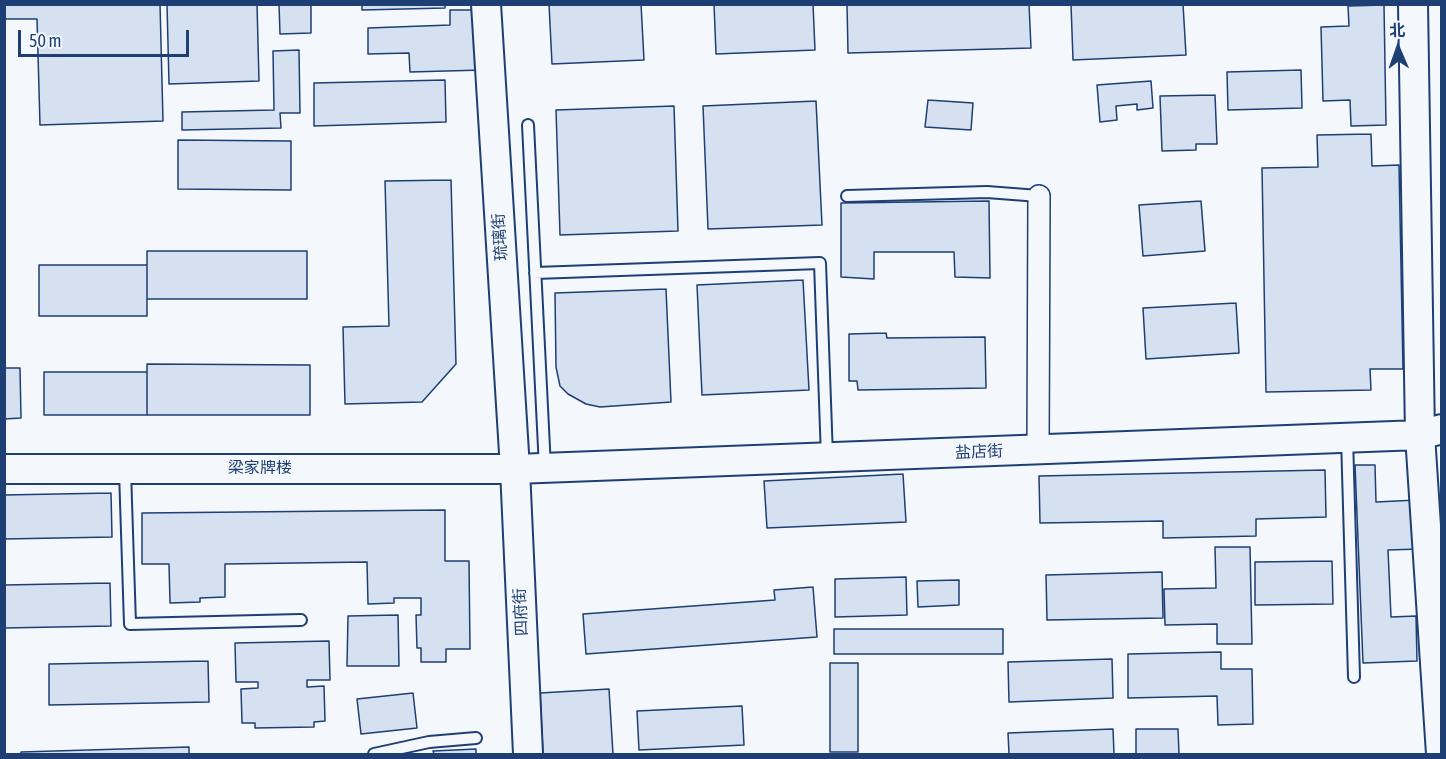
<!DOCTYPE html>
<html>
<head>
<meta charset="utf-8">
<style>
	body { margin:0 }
	#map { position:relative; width:1446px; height:759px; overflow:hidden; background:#f4f7fb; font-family:"Asap Condensed","Noto Sans SC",sans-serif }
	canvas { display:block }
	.frame { position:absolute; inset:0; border:6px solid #1d3f73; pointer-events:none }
	.north { position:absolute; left:1368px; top:18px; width:60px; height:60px; -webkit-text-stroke:4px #f4f7fb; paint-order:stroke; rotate:358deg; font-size:16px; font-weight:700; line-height:24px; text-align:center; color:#1d3f73 }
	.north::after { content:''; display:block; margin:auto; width:21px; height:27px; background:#1d3f73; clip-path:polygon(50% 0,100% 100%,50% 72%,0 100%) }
	.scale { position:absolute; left:18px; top:30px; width:171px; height:27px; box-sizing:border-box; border:3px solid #1d3f73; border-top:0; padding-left:8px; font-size:18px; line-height:21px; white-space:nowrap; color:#1d3f73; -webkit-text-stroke:4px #f4f7fb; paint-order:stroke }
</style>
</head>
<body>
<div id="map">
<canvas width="1446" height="759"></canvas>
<div class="frame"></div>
<div class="north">北</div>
<div class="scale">50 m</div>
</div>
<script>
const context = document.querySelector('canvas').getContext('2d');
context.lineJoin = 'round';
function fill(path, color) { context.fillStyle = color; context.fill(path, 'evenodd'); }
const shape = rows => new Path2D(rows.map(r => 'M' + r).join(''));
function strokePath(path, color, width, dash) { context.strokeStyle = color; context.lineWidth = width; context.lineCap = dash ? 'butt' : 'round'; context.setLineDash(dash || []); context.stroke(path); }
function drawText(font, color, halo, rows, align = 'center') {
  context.font = font + ' "Asap Condensed","Noto Sans SC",sans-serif'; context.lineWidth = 4.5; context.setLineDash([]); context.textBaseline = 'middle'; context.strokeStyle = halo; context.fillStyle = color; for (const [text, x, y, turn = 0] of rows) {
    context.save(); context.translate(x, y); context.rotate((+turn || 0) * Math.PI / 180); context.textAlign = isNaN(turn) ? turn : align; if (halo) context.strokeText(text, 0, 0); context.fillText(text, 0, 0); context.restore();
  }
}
const building = shape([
	[4,4,160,4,163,121,40,125,37,19,4,19,4,4],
	[167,4,257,4,259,81,169,84,167,4],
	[279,4,311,4,311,33,280,34,279,4],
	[362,4,445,4,445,8,362,10,362,4],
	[549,4,641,4,644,60,552,64,549,4],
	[714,4,813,4,815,50,716,54,714,4],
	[847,4,1029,4,1031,48,848,53,847,4],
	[1071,4,1183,4,1186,55,1073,60,1071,4],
	[1384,5,1386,125,1351,126,1350,100,1323,101,1321,27,1349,26,1348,6,1384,5],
	[450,10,482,10,483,70,410,72,409,53,368,54,368,28,450,25,450,10],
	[299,50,300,113,280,113,281,128,182,130,182,112,274,110,273,51,299,50],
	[1301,70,1302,108,1228,110,1227,72,1301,70],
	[445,80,446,122,314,126,314,83,445,80],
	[1151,81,1153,108,1137,110,1137,104,1116,106,1117,120,1100,122,1097,85,1151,81],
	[1215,95,1217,144,1196,144,1196,150,1162,151,1160,96,1215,95],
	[928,100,973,103,971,130,925,127,928,100],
	[816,101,822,225,708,229,703,106,816,101],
	[674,106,678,231,560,235,556,110,674,106],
	[1371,134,1372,166,1399,165,1403,369,1370,369,1371,390,1266,392,1262,168,1318,167,1317,135,1371,134],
	[178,140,291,141,291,190,178,189,178,140],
	[451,180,456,364,422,402,345,404,343,327,389,326,385,181,451,180],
	[989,201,990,278,955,277,954,252,874,252,874,279,841,277,841,203,989,201],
	[1201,201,1205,251,1143,256,1139,205,1201,201],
	[147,251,307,251,307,299,147,299,147,251],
	[39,265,147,265,147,316,39,316,39,265],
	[803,280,809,390,702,395,697,285,803,280],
	[666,289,671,402,600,407,586,404,568,394,560,386,556,367,555,293,666,289],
	[1236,303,1239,353,1146,359,1143,308,1236,303],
	[886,333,887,338,985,337,986,388,858,390,857,381,849,381,849,334,886,333],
	[147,364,310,365,310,415,147,415,147,364],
	[4,368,20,368,21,418,4,419,4,368],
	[44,372,147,372,147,415,44,415,44,372],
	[1355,465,1375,465,1376,502,1417,500,1419,549,1388,550,1391,617,1416,616,1417,661,1363,663,1355,465],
	[1325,470,1326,517,1256,519,1256,536,1163,538,1163,521,1040,523,1039,476,1325,470],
	[903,474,906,522,767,528,764,481,903,474],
	[111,493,112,537,4,539,4,495,111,493],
	[445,510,445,561,469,561,470,649,446,649,446,662,421,662,421,648,417,648,416,615,421,615,421,598,394,598,394,603,368,604,367,562,225,564,225,597,200,598,200,602,170,603,169,564,142,564,142,513,445,510],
	[1215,547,1250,547,1252,644,1217,644,1217,624,1165,625,1164,589,1216,588,1215,547],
	[1332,561,1333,604,1255,605,1255,562,1332,561],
	[1162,572,1163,618,1047,620,1046,575,1162,572],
	[906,577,907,615,835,617,835,579,906,577],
	[959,580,959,605,918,607,917,581,959,580],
	[110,583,111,626,4,628,4,585,110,583],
	[813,587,817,637,586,654,583,614,775,600,774,590,813,587],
	[398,615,399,666,347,666,348,616,398,615],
	[834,629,1003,629,1003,654,834,654,834,629],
	[329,641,330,680,307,680,307,687,324,686,325,721,314,722,314,727,255,728,255,723,242,723,241,689,258,688,258,682,236,682,235,643,329,641],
	[1221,652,1221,669,1252,669,1253,724,1218,725,1217,696,1128,698,1128,654,1221,652],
	[1112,659,1113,698,1009,702,1008,662,1112,659],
	[208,661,209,702,49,705,49,664,208,661],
	[830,663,858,663,858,752,830,752,830,663],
	[609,689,613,754,543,754,540,693,609,689],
	[413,693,417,728,361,734,357,699,413,693],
	[742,706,744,745,639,750,637,711,742,706],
	[1113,729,1114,754,1009,754,1008,733,1113,729],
	[1136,729,1178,729,1179,754,1136,754,1136,729],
	[189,747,189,754,21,754,21,752,189,747],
	[476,749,476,754,434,754,433,751,476,749]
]);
fill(building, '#d5e0f0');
strokePath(building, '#1d3f73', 1.5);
const lane = shape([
	[528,125,545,468],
	[847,196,987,192,1039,196],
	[535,273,820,263,827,457],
	[1347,438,1354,677],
	[125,471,130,624,301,620],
	[374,754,429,742,476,738]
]);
const street = shape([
	[1038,450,1039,196]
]);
const secondary = shape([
	[486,4,515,469,528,754],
	[1413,4,1420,435,1441,754],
	[4,469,515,469,1420,435,1442,429]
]);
strokePath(lane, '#1d3f73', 14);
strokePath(street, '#1d3f73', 24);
strokePath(secondary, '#1d3f73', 32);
strokePath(lane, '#f4f7fb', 10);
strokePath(street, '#f4f7fb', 21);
strokePath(secondary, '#f4f7fb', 28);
drawText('16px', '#1d3f73', '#f4f7fb', [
	["琉璃街",500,237,-94],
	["盐店街",979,452,-2],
	["梁家牌楼",260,468],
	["四府街",521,612,-93]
]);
</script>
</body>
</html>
